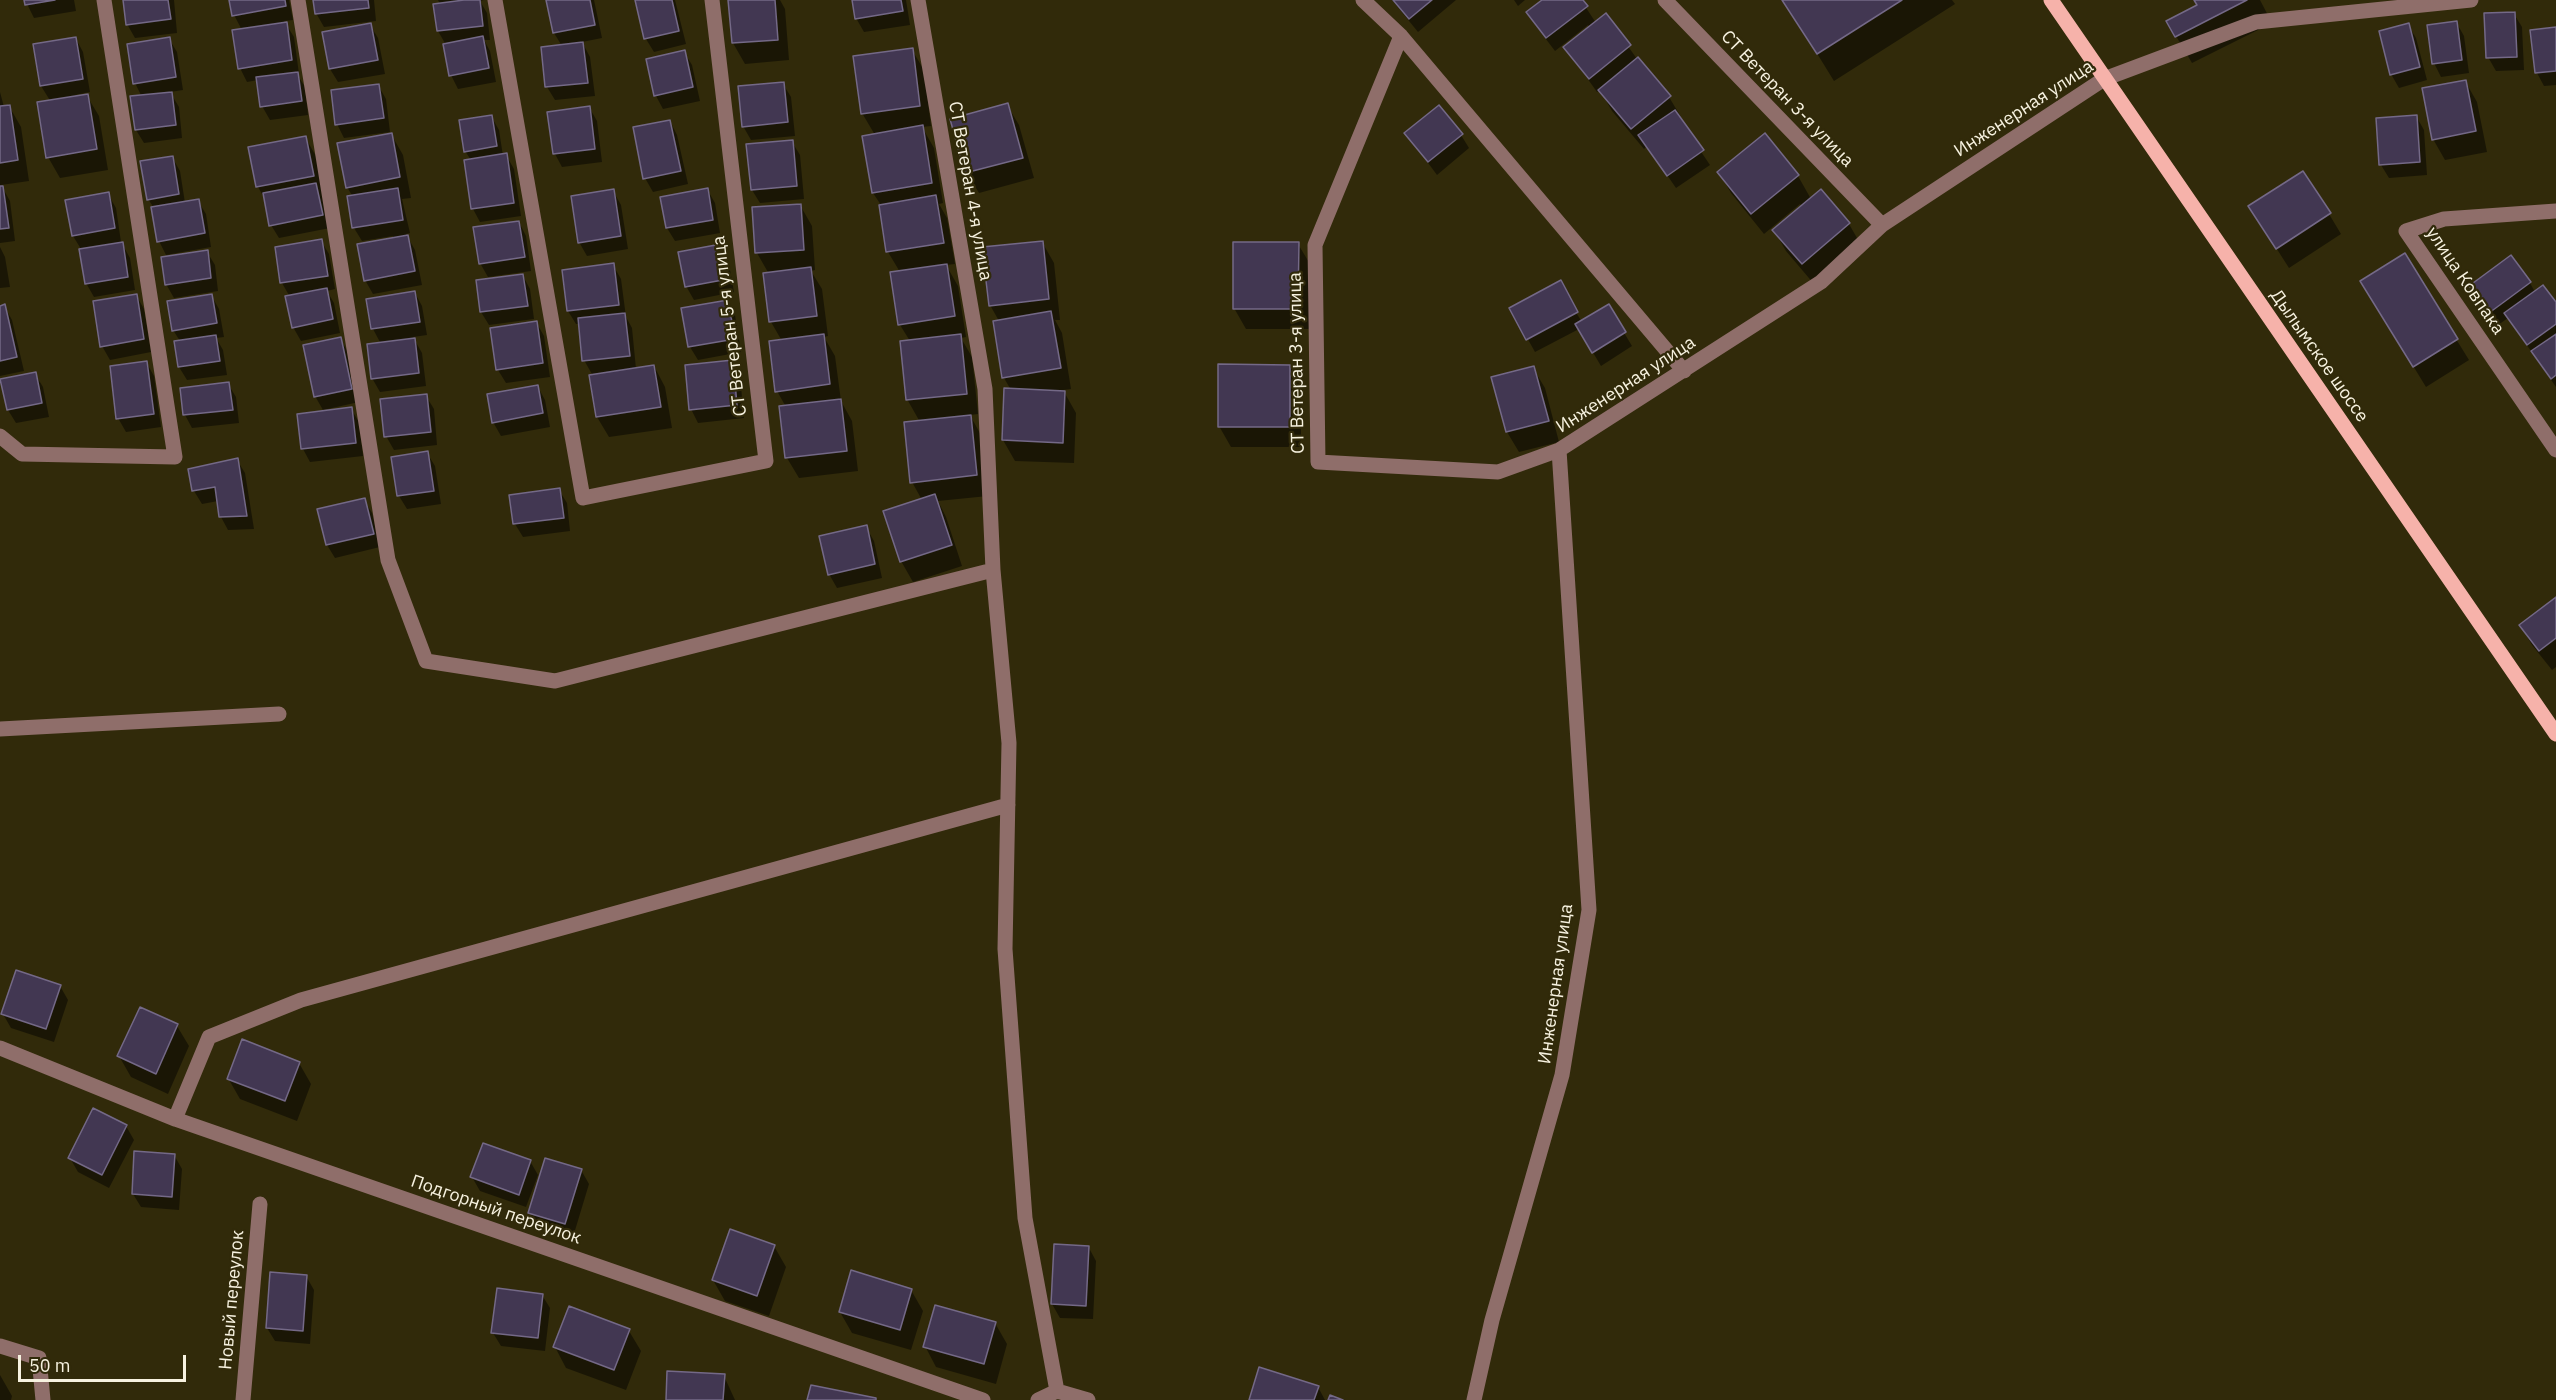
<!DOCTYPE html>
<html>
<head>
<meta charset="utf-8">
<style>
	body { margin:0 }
	#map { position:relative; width:2556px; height:1400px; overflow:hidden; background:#312a0a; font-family:"IBM Plex Sans",sans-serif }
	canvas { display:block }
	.scale { position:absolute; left:18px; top:1355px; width:168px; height:27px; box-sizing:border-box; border:3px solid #f7f2e0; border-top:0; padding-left:8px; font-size:18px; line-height:21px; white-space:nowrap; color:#f7f2e0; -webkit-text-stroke:4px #312a0a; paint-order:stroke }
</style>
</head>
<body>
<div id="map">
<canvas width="2556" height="1400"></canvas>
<div class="scale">50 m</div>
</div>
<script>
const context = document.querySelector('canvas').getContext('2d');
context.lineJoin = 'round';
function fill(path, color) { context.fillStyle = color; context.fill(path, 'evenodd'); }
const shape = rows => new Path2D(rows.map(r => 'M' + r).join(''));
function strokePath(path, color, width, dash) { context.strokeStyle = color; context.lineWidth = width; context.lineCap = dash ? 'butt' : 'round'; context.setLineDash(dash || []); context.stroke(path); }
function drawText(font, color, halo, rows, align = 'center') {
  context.font = font + ' "IBM Plex Sans",sans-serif'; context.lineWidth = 4.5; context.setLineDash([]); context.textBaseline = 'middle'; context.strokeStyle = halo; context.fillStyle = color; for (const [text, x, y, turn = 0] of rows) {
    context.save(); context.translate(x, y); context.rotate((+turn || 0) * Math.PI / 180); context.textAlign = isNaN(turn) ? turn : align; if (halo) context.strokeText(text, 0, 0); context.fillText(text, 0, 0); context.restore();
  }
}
fill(shape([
	[25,0,74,0,76,11,34,18],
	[124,0,174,0,177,33,135,38,127,24],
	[231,0,289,0,293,20,284,21,294,37,299,74,297,74,305,87,308,115,270,120,262,106,258,80,247,82,240,68,242,30,234,15],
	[315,0,374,0,376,21,324,27,316,13],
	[438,0,484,0,480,1,487,13,490,40,484,40,490,51,496,82,458,89,451,75,446,45,438,31,440,4],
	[547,0,594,0,602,38,582,42,590,57,595,96,555,100,547,87,542,48,562,46,554,33],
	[636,0,675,0,686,44,654,52,646,39],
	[730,0,780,0,785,9,789,60,745,64,733,43],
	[853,0,906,0,910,25,864,32,856,18],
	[1392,0,1456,0,1418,32],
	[1514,0,1525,0,1518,6],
	[1545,0,1581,0,1596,23,1606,15,1637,59,1669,97,1681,117,1679,119,1710,165,1676,188,1647,146,1644,149,1612,111,1600,90,1597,92,1565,47,1590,28,1588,25,1555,51,1536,26,1528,13],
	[1784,0,1952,0,1955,4,1834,81],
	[2195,0,2260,0,2272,23,2192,63,2176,36,2199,6],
	[2514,14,2522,27,2524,70,2496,71,2488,57],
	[2456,22,2464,36,2469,73,2441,77,2434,63],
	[370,25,378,38,385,74,338,82,330,69,324,33],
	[2408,25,2416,38,2427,80,2399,88,2391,74],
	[2556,28,2556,85,2544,86,2537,73],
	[76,39,83,52,90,92,75,95,76,97,87,96,99,116,108,170,60,178,48,157,51,102,41,86],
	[169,39,177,52,183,90,170,92,179,107,182,138,144,143,136,130,142,97,135,83],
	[912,50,924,70,931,126,922,127,934,148,943,203,939,204,947,218,955,264,946,265,958,286,966,337,961,338,972,357,978,414,970,415,982,437,988,496,938,501,946,517,962,566,913,582,901,561,922,500,912,482,920,422,907,399,910,341,900,325,900,272,888,252,881,205,873,193,875,135,862,113],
	[684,52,692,65,700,101,663,109,656,96,647,60],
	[2465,81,2477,102,2487,152,2445,160,2433,139],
	[783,84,791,97,795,136,751,140,743,126],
	[378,85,386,99,390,132,344,138,337,124],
	[0,92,4,107,9,106,21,127,29,181,1,185,10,201,15,241,0,243],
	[1007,105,1019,125,1034,178,979,193,967,173,952,120],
	[589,107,597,121,602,162,562,167,555,154,549,113],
	[491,116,499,130,503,156,506,155,514,169,521,216,480,222,473,209,471,160,465,151],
	[2416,116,2424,130,2427,175,2389,178,2381,165],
	[670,121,677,135,688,184,653,192,645,178],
	[1406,133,1461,135,1469,148,1437,175],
	[391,134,403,155,411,198,402,199,410,233,406,234,415,250,422,285,373,294,365,280,393,239,393,236,362,241,354,228,349,198,353,197,347,187],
	[1765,135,1798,176,1811,199,1821,191,1849,224,1861,245,1814,284,1786,251,1774,230,1802,206,1800,204,1764,234,1731,193,1719,172],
	[305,137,317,158,330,228,279,238,271,225,266,201,258,187,250,148],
	[792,142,800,155,804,199,760,203,752,190,748,146],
	[172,157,180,171,185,203,198,201,206,214,211,247,166,255,159,241,154,208,148,199],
	[707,189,715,203,720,233,675,241,667,228],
	[613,191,621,205,628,249,587,256,579,242],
	[108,194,116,208,121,242,130,258,135,290,94,297,86,283,81,249,73,236],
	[800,205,812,226,815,270,811,271,822,289,828,336,824,337,835,356,841,401,852,421,858,471,799,478,787,458,786,407,777,391,782,341,771,322,769,274,757,253,754,209],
	[2250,207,2329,214,2341,234,2289,268],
	[519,222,526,236,531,271,488,277,480,263],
	[321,241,329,254,335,289,327,291,334,303,340,333,301,341,293,327,290,297,282,283,276,248],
	[1042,242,1054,263,1060,320,1055,320,1062,333,1071,389,1063,390,1076,413,1074,463,1015,461,1003,440,1011,390,1004,378,999,321,990,305],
	[1298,244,1310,264,1309,329,1246,329,1234,308],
	[720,246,728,259,734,292,694,300,686,286],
	[0,247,5,257,10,287,0,288],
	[207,252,215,265,218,291,174,298,166,284],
	[2404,255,2469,360,2426,387,2374,302],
	[613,265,621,279,626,317,632,328,636,369,654,366,665,387,672,428,609,437,597,417,593,376,584,360,580,324,576,324,568,311],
	[523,276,530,289,534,319,489,325,481,312,478,281],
	[2530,283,2535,292,2556,305,2556,387,2508,318,2498,325,2471,286],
	[415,293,422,306,427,335,413,337,422,353,426,386,380,392,372,378,381,344,373,329,368,300],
	[136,295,144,309,151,352,110,360,102,346],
	[211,295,219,309,224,337,216,338,223,350,227,375,187,380,179,367,180,341,173,330],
	[727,302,735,315,741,352,698,360,690,347],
	[4,306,12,320,24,371,0,376,0,307],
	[1572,306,1582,322,1608,306,1632,346,1601,366,1579,329,1535,352,1511,309],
	[536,322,544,336,550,377,506,383,498,370,492,329],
	[340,339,348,352,359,402,323,410,315,396],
	[146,362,154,376,161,427,126,432,118,418],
	[732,362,740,376,744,418,698,423,691,409],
	[1290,366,1301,387,1301,447,1231,447,1219,426],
	[1533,368,1545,388,1559,442,1519,452,1507,432],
	[35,374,43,387,49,417,16,423,8,410,2,380],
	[228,384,236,397,239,423,192,428,185,415],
	[538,387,545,400,550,427,501,436,493,422],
	[426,396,434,409,437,445,394,450,386,436],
	[351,409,359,422,363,456,310,462,303,449],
	[427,453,435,466,441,504,407,509,399,496,393,458],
	[237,460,245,473,254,529,228,530,221,517,218,501,202,504,194,491,190,470],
	[559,490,567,503,570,531,523,537,515,524,511,496],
	[364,500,372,513,380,547,335,558,327,545],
	[866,527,874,541,882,578,837,588,829,574],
	[2556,599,2556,667,2552,670,2532,645,2520,625],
	[60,986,68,1000,54,1042,11,1028,3,1014],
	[177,1026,189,1046,168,1094,131,1077,119,1056],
	[299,1063,311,1084,297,1121,240,1099,228,1078],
	[126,1126,134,1140,109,1188,78,1172,70,1158],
	[174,1155,182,1169,179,1210,141,1207,133,1194],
	[530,1161,538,1175,526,1207,480,1191,472,1177],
	[581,1170,589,1184,573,1237,537,1226,529,1212],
	[774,1246,786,1267,769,1316,725,1301,713,1280],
	[1089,1248,1096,1261,1093,1319,1060,1318,1052,1304],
	[306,1276,314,1290,310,1344,275,1341,267,1328],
	[911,1290,923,1311,911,1350,852,1333,840,1312],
	[542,1295,550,1308,545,1351,501,1346,493,1333],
	[995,1323,1007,1344,996,1384,936,1367,925,1346],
	[629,1331,641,1351,626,1390,566,1368,555,1347],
	[0,1375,12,1396,11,1400,0,1400],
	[724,1376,735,1400,667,1400],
	[1318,1387,1325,1400,1250,1400]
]), '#0007');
const building = shape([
	[24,0,55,0,25,5,24,0],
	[123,0,168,0,171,19,126,25,123,0],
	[229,0,285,0,286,6,232,16,229,0],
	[313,0,368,0,369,8,315,14,313,0],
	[464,0,480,0,483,26,437,31,433,4,464,0],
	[546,0,590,0,595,25,553,33,546,0],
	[635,0,672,0,679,31,644,39,635,0],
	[728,0,775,0,778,40,732,43,728,0],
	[852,0,901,0,903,11,855,19,852,0],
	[1393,0,1432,0,1409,19,1393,0],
	[1542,0,1583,0,1588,6,1546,38,1526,12,1542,0],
	[1782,0,1902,0,1817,54,1782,0],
	[2194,0,2247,0,2175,37,2166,21,2197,5,2194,0],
	[2515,12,2517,57,2486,58,2484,13,2515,12],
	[1606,13,1631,45,1589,79,1563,47,1606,13],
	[2457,21,2462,60,2432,64,2427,25,2457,21],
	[287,22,292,60,238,69,232,30,287,22],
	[371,23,378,60,329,69,322,32,371,23],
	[2409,23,2420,67,2390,75,2379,31,2409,23],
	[2556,27,2556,71,2535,73,2530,30,2556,27],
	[483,36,489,68,449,76,443,44,483,36],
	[76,37,83,79,40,86,33,44,76,37],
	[170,37,176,77,133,84,127,44,170,37],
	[583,42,588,83,545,87,541,47,583,42],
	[913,48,920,106,861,114,853,56,913,48],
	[685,50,693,87,654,96,646,59,685,50],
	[1638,57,1671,96,1631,129,1598,90,1638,57],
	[298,72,302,101,260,107,256,77,298,72],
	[2466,80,2476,131,2432,140,2422,88,2466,80],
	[784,82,788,122,742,127,738,86,784,82],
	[379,84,384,118,335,125,331,90,379,84],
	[172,92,176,125,135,130,130,96,172,92],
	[88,94,97,149,46,158,37,102,88,94],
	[1008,103,1023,158,965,173,950,119,1008,103],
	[10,105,18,160,0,163,0,106,10,105],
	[1439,105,1463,134,1428,162,1404,133,1439,105],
	[590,106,595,149,553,154,547,112,590,106],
	[1675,110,1704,150,1667,176,1638,135,1675,110],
	[492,115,497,146,464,152,459,120,492,115],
	[2417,115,2420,162,2379,165,2376,118,2417,115],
	[670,120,681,171,643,179,633,127,670,120],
	[923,125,932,183,872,193,862,136,923,125],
	[392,133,400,177,346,188,337,143,392,133],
	[1765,133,1799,175,1751,214,1717,172,1765,133],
	[306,136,314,176,256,187,248,147,306,136],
	[793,140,797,186,751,190,746,144,793,140],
	[507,153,514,203,471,209,464,160,507,153],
	[173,156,179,194,147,200,140,161,173,156],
	[2303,171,2331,213,2276,249,2248,206,2303,171],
	[316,183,323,215,269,226,263,193,316,183],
	[0,186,3,186,9,228,0,229,0,186],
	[398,188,403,220,352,228,347,196,398,188],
	[708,188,713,220,666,228,660,197,708,188],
	[614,189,621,236,578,243,571,196,614,189],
	[1821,189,1850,223,1802,264,1772,230,1821,189],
	[109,192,115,228,72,236,65,200,109,192],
	[936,195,944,243,886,252,879,205,936,195],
	[199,199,205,233,157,242,151,207,199,199],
	[801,204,804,250,755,253,752,207,801,204],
	[519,221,525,257,479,264,473,227,519,221],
	[408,235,415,271,364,281,357,244,408,235],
	[322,239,328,276,280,283,275,247,322,239],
	[1043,241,1049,299,989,306,982,247,1043,241],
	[123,242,128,277,85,284,79,249,123,242],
	[1233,242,1299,242,1298,309,1233,309,1233,242],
	[721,244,728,279,685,287,678,252,721,244],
	[208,250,211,278,165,285,161,257,208,250],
	[2405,253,2458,339,2413,367,2360,281,2405,253],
	[2511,255,2531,282,2489,313,2469,286,2511,255],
	[614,263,619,305,567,311,562,270,614,263],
	[947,264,955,316,898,325,890,272,947,264],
	[811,267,817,316,769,322,763,273,811,267],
	[523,274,528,306,480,312,476,280,523,274],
	[1561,280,1578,312,1526,340,1509,308,1561,280],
	[2543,285,2556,302,2556,324,2527,345,2504,313,2543,285],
	[327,288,333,319,292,328,285,296,327,288],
	[415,291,420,322,371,329,366,299,415,291],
	[137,294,144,339,100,347,93,301,137,294],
	[212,294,217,323,172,331,167,301,212,294],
	[728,300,735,339,688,347,681,308,728,300],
	[5,304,17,357,0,361,0,306,5,304],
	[1609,304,1626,332,1592,353,1575,324,1609,304],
	[1051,311,1061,368,1002,378,993,321,1051,311],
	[625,313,630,356,582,361,578,318,625,313],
	[537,321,543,363,496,370,490,328,537,321],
	[824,334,830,384,775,392,769,341,824,334],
	[961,334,967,394,906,400,900,341,961,334],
	[2556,334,2556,375,2551,379,2531,351,2556,334],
	[216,335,220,361,178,367,174,341,216,335],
	[341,337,352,389,314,397,303,345,341,337],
	[415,338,419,373,371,379,367,344,415,338],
	[733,360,737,405,689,410,685,365,733,360],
	[147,361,154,414,116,419,110,366,147,361],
	[1218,364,1290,365,1290,427,1218,427,1218,364],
	[654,365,661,407,596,417,589,375,654,365],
	[1534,366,1549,421,1506,432,1491,377,1534,366],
	[36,372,42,403,7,410,0,379,36,372],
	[229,382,233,410,183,415,180,388,229,382],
	[538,385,543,413,492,423,487,394,538,385],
	[1004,388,1065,391,1063,443,1002,440,1004,388],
	[427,394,431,432,384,437,380,399,427,394],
	[841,399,847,451,785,458,779,406,841,399],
	[352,407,356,443,301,449,297,414,352,407],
	[971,415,977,475,910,483,904,422,971,415],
	[428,451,434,491,397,496,391,457,428,451],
	[238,458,247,516,219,517,215,487,192,491,188,469,238,458],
	[560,488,564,518,513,524,509,495,560,488],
	[935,494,952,545,900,562,883,511,935,494],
	[365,498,374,534,326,545,317,509,365,498],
	[867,525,875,564,828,575,819,536,867,525],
	[2556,597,2556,638,2539,651,2519,625,2556,597],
	[16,970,61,985,46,1029,1,1014,16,970],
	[140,1007,178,1024,156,1074,117,1056,140,1007],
	[242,1039,300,1062,285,1101,227,1079,242,1039],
	[93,1108,127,1125,102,1175,68,1158,93,1108],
	[483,1143,531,1160,519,1195,470,1177,483,1143],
	[134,1151,175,1154,172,1197,132,1194,134,1151],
	[545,1158,582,1169,565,1224,528,1213,545,1158],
	[730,1229,775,1245,757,1296,712,1280,730,1229],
	[1054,1244,1089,1246,1086,1306,1051,1304,1054,1244],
	[851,1270,912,1289,900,1330,839,1312,851,1270],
	[270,1272,307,1275,303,1331,266,1328,270,1272],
	[497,1288,543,1294,538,1338,491,1333,497,1288],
	[935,1305,996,1322,984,1364,923,1347,935,1305],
	[569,1306,630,1329,614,1370,553,1347,569,1306],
	[1259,1367,1319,1386,1314,1400,1249,1400,1259,1367],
	[667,1371,725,1374,723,1400,666,1400,667,1371],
	[811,1385,876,1398,876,1400,807,1400,811,1385],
	[1330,1395,1343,1400,1328,1400,1330,1395]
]);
fill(building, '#423752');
strokePath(building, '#746987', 1.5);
strokePath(shape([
	[298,0,388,560,426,661,555,681,993,570],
	[495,0,583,498,766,461,712,0],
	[918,0,985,389,993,570,1009,743,1005,949,1025,1218,1057,1391],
	[1363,0,1401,36,1684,371],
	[1665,0,1882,225],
	[1401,36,1315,245,1318,462,1498,472,1559,450],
	[2556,211,2444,219,2406,231,2556,450],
	[0,436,22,454,175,457,104,0],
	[0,729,279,714],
	[0,1048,175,1119,983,1400],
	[175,1119,209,1037,301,1000,1008,805],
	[0,1346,39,1358,43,1400],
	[243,1400,260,1204],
	[1038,1400,1057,1391,1088,1400],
	[1474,1400,1492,1320,1562,1075,1589,910,1559,450,1821,282,1882,225,2104,79,2256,22,2471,0]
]), '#8f6e6a', 15);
strokePath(shape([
	[2051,0,2556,734]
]), '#f6b2aa', 15);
drawText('18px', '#f7f2e0', '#312a0a', [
	["СТ Ветеран 3-я улица",1787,99,46],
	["Инженерная улица",2024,109,-33],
	["СТ Ветеран 4-я улица",970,191,80],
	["улица Ковпака",2465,281,56],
	["СТ Ветеран 5-я улица",730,326,-97],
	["Дылымское шоссе",2319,356,55],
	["СТ Ветеран 3-я улица",1297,363,-91],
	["Инженерная улица",1626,385,-33],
	["Инженерная улица",1556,984,-82],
	["Подгорный переулок",496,1210,19],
	["Новый переулок",232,1300,-85]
]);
</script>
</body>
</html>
